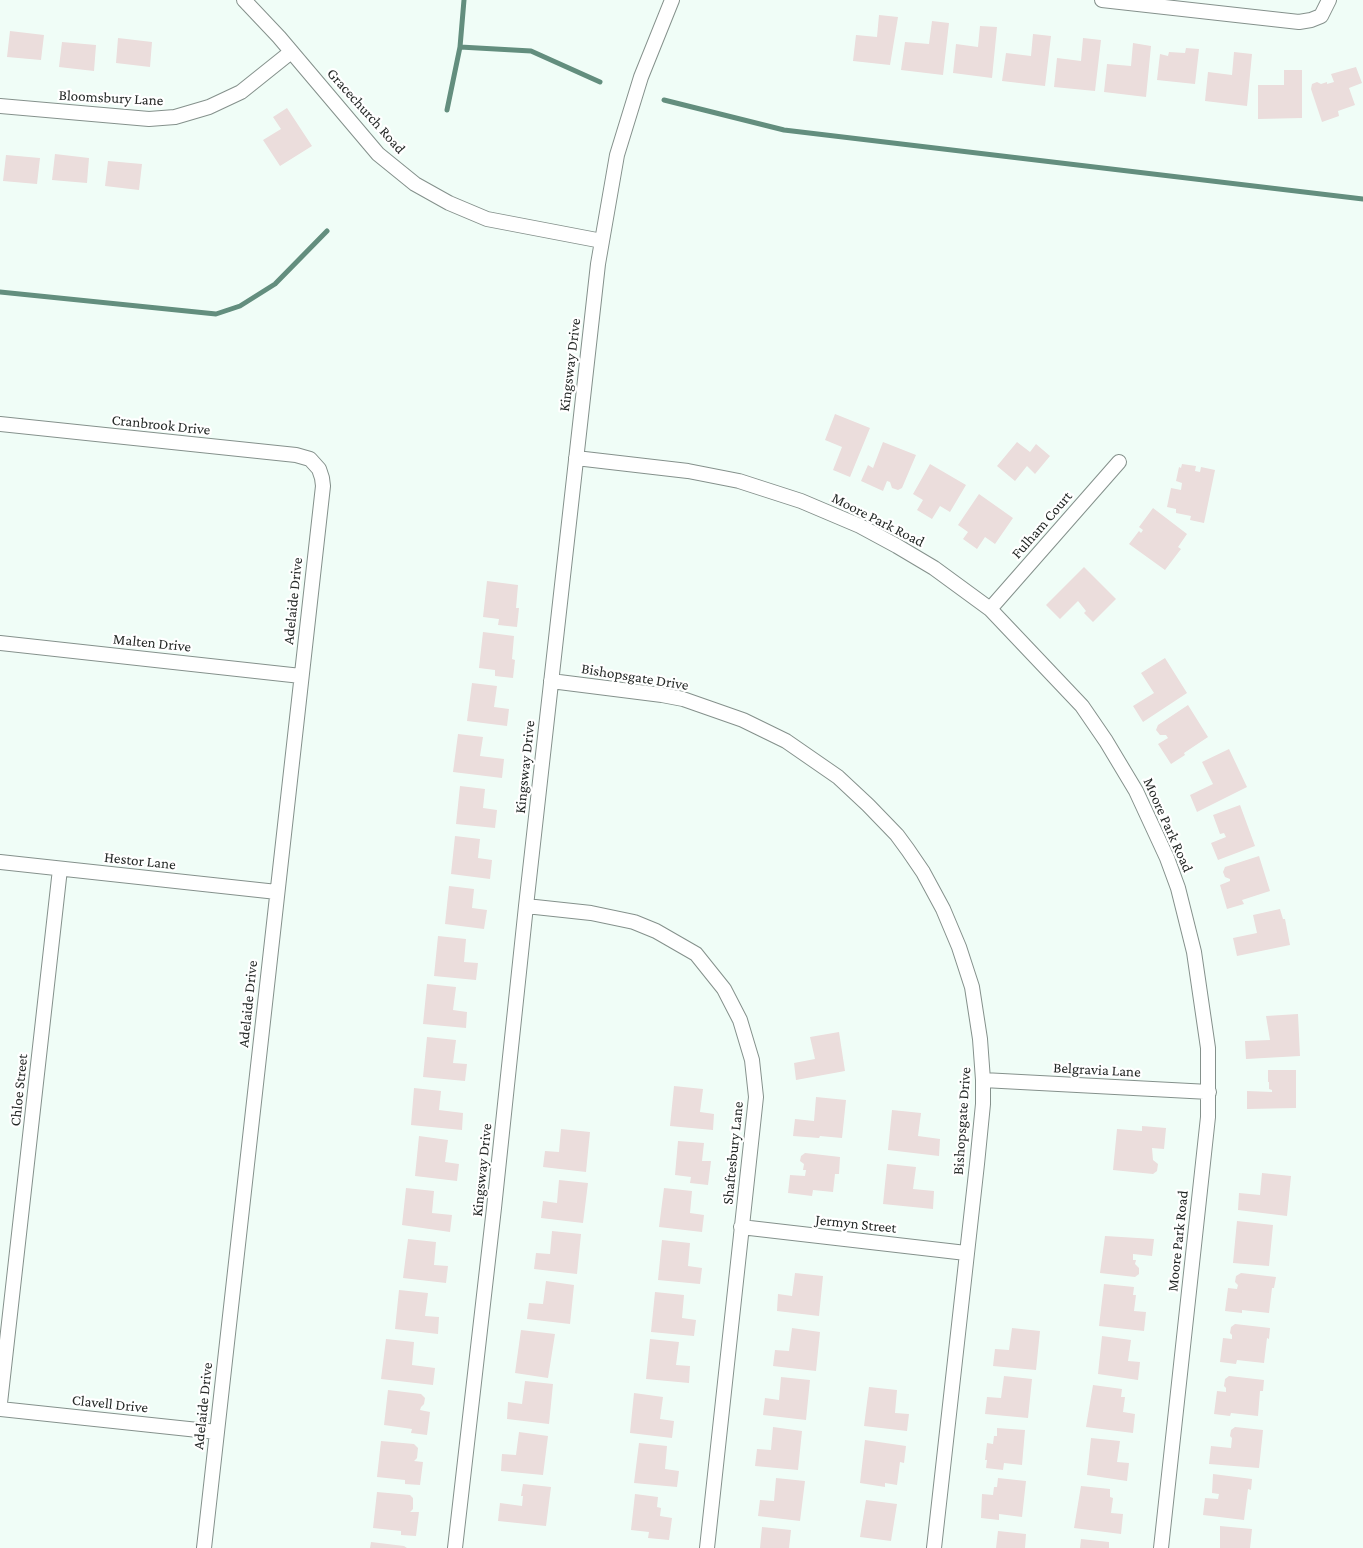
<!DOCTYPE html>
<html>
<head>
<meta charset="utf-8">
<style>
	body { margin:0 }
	canvas { display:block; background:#f0fdf7 }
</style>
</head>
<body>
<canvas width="1363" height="1548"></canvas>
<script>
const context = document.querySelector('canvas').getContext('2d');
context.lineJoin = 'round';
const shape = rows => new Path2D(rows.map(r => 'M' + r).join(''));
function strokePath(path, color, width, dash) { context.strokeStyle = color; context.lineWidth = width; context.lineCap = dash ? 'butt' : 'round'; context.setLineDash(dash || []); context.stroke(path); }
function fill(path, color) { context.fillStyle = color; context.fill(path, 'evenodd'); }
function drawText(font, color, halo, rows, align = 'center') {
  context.font = font + ' "Crimson Pro",serif'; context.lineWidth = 4.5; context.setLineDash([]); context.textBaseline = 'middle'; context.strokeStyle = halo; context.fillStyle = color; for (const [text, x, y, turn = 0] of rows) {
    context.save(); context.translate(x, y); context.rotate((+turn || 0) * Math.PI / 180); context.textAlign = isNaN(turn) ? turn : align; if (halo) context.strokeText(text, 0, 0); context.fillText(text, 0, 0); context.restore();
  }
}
strokePath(shape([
	[460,47,531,51,600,82],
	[664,100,784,130,1363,199],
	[447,110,460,47,464,0],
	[0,292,216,314,240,306,275,284,327,231]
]), '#638e7e', 5);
fill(shape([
	[879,15,898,17,890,65,853,61,856,35,877,37],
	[932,21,949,23,943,75,901,70,905,42,929,44],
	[980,26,997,27,992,78,953,73,956,44,978,47],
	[10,31,44,35,41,60,7,57],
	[1033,34,1051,36,1045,86,1002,81,1006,53,1031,56],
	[118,38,152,42,150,67,116,63],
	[1083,38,1101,40,1095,91,1054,87,1057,58,1081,61],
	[62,42,96,45,94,71,59,67],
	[1133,43,1151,46,1146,97,1104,92,1107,64,1131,66],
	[1186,48,1199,49,1195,84,1157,80,1160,54,1168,56,1169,52,1185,53],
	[1234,52,1252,54,1247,106,1205,101,1208,72,1232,75],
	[1356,67,1362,83,1349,88,1355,105,1338,111,1339,116,1322,122,1311,89,1312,84,1317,82,1321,84,1327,82,1327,84,1334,82,1331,74],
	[1284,70,1302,70,1302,118,1258,119,1258,85,1284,85],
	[287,108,312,146,280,166,263,140,281,129,273,117],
	[55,154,89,158,87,183,52,180],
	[6,155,40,158,37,184,3,181],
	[108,161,142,164,139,190,105,186],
	[835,414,870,428,850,477,833,470,842,447,825,440],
	[883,442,916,455,902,488,898,490,892,488,890,482,887,481,883,491,861,481,868,465,873,468],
	[1017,442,1030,452,1036,444,1050,456,1035,474,1027,466,1015,481,997,466],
	[930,464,966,485,950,512,940,506,932,519,917,510,923,500,913,494],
	[1182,464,1196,466,1195,471,1200,472,1201,467,1215,470,1204,523,1190,520,1191,516,1176,513,1176,509,1167,507,1171,488,1181,490,1182,483,1176,481,1179,467,1181,468],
	[979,494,1013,518,995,544,985,537,977,549,963,539,968,532,958,525],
	[1153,508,1187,534,1178,547,1181,549,1165,570,1129,544,1139,531,1141,533,1143,530,1139,527],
	[1084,567,1116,599,1093,622,1084,613,1086,611,1078,601,1060,619,1046,605],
	[487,581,518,585,516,608,519,608,517,627,498,625,499,619,483,617],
	[483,632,514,636,512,659,515,660,513,678,495,676,495,670,479,668],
	[1165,658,1187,693,1143,722,1133,706,1154,693,1141,673],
	[472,683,497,686,494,707,509,709,507,726,467,721],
	[1188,705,1208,737,1184,753,1185,755,1171,764,1158,744,1168,738,1166,735,1160,735,1156,730,1158,725],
	[458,734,483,737,480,756,504,759,502,778,453,772],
	[1229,749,1247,787,1197,812,1190,795,1213,784,1202,762],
	[460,786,485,789,483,808,497,810,495,828,456,824],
	[1240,805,1255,846,1218,860,1211,843,1226,837,1224,833,1220,834,1213,815],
	[455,836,480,839,478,858,492,860,490,879,451,874],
	[1259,856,1270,891,1242,900,1244,904,1227,909,1220,885,1230,881,1230,879,1225,877,1223,872,1225,867],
	[449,886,474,889,472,908,487,910,484,929,445,924],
	[1280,909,1283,919,1285,919,1290,945,1237,956,1233,938,1257,933,1253,915],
	[438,936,466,939,464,962,478,963,476,980,434,976],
	[427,984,456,987,453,1010,467,1012,466,1028,423,1024],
	[1298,1014,1300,1056,1246,1059,1245,1041,1270,1040,1266,1016],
	[839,1032,845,1071,796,1080,794,1063,815,1059,810,1037],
	[427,1037,456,1040,453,1063,467,1064,465,1081,423,1077],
	[1268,1070,1296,1070,1296,1108,1247,1109,1247,1091,1272,1092,1272,1090,1269,1089,1269,1082,1268,1082],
	[674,1086,703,1089,700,1112,714,1114,713,1130,670,1126],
	[414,1088,441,1091,439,1110,463,1113,462,1130,411,1125],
	[816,1097,846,1100,842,1138,820,1136,819,1138,793,1136,795,1119,814,1121],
	[892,1110,921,1113,918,1136,940,1139,939,1156,888,1150],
	[1142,1126,1166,1128,1164,1149,1152,1148,1153,1160,1158,1164,1157,1171,1153,1174,1113,1170,1117,1129,1142,1131],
	[561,1129,590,1132,586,1172,543,1167,545,1151,559,1152],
	[419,1136,448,1140,445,1162,459,1164,457,1181,415,1176],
	[678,1141,704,1143,702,1161,711,1161,708,1185,690,1183,691,1177,675,1175],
	[805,1153,840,1157,839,1174,835,1174,833,1192,813,1190,812,1196,788,1193,790,1175,805,1176,806,1170,803,1170,804,1164,800,1161,801,1156],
	[887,1164,916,1167,913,1189,934,1191,933,1209,883,1204],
	[1262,1173,1291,1176,1287,1216,1238,1210,1239,1193,1260,1195],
	[559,1180,588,1183,583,1223,541,1218,543,1201,557,1203],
	[406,1188,434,1191,432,1213,452,1215,450,1232,402,1225],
	[664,1188,692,1191,690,1213,704,1215,702,1232,659,1227],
	[1237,1221,1273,1225,1269,1266,1233,1263],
	[552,1231,581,1234,577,1274,534,1269,536,1253,550,1254],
	[1105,1236,1154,1239,1152,1256,1133,1254,1133,1260,1136,1260,1135,1264,1139,1268,1139,1274,1135,1277,1100,1273],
	[408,1239,436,1242,434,1265,448,1266,446,1283,403,1278],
	[662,1240,690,1243,688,1266,702,1268,700,1284,658,1280],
	[795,1273,823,1276,819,1316,777,1311,778,1294,792,1296],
	[1241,1273,1276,1277,1274,1288,1272,1288,1269,1313,1242,1310,1242,1313,1225,1311,1228,1288,1237,1289,1238,1285,1235,1282,1236,1276],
	[546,1281,574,1285,570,1324,527,1319,529,1303,543,1304],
	[1104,1284,1134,1287,1133,1295,1136,1295,1134,1311,1146,1312,1144,1331,1099,1326],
	[399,1290,428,1293,425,1316,439,1317,438,1334,395,1329],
	[655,1292,684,1295,682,1318,696,1320,694,1336,651,1332],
	[1235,1324,1270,1328,1269,1339,1267,1338,1264,1363,1237,1360,1236,1364,1220,1362,1223,1338,1232,1339,1232,1335,1230,1333,1231,1327],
	[792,1328,820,1332,816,1371,773,1366,775,1350,789,1351],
	[1012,1328,1040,1331,1036,1370,993,1366,995,1349,1009,1350],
	[521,1330,555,1334,548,1378,515,1373],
	[1102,1336,1131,1340,1128,1361,1140,1362,1138,1380,1098,1374],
	[386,1339,414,1342,412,1365,435,1368,433,1385,381,1379],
	[650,1339,679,1342,676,1365,690,1366,689,1383,646,1379],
	[1004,1376,1032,1379,1028,1418,985,1414,987,1397,1001,1398],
	[1229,1376,1264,1380,1263,1391,1260,1391,1258,1416,1231,1413,1230,1416,1214,1414,1217,1391,1226,1392,1226,1388,1224,1386,1225,1379],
	[781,1377,810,1380,806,1420,763,1415,765,1398,779,1400],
	[525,1381,553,1384,549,1424,507,1419,508,1402,522,1404],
	[1093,1385,1122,1389,1121,1397,1125,1397,1123,1412,1135,1414,1133,1433,1086,1427],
	[869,1387,897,1390,895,1413,909,1414,907,1431,864,1426],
	[388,1390,421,1394,425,1398,424,1404,421,1407,420,1410,430,1412,427,1435,411,1433,412,1429,384,1425],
	[634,1393,663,1397,660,1419,674,1421,672,1438,630,1433],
	[773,1427,802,1431,798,1470,755,1466,757,1449,771,1450],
	[1235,1427,1263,1430,1259,1468,1209,1464,1211,1446,1231,1448,1232,1438,1230,1436,1231,1430],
	[997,1428,1025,1430,1022,1465,1004,1463,1003,1470,986,1468,987,1460,985,1460,987,1443,993,1444,994,1436,997,1436],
	[519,1432,548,1436,543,1475,501,1471,502,1454,516,1455],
	[1091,1438,1120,1441,1117,1462,1129,1463,1127,1481,1087,1475],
	[865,1440,906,1446,904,1463,900,1462,897,1485,885,1483,885,1487,860,1483],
	[381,1441,414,1444,418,1448,417,1458,414,1461,423,1462,420,1485,405,1484,405,1480,377,1477],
	[639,1443,667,1446,665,1469,679,1471,677,1487,634,1483],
	[1213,1474,1252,1479,1251,1490,1248,1489,1244,1520,1203,1515,1205,1498,1218,1499,1219,1494,1212,1493],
	[776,1478,805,1481,800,1521,758,1516,760,1500,774,1501],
	[998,1478,1026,1481,1022,1517,999,1514,999,1520,981,1518,982,1494,993,1495,994,1487,997,1487],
	[523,1484,551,1487,546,1526,498,1521,500,1503,522,1506,523,1496,521,1496],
	[1081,1486,1110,1489,1110,1497,1113,1498,1111,1513,1123,1514,1121,1534,1074,1528],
	[377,1492,410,1495,413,1498,413,1509,410,1512,419,1512,416,1536,401,1535,401,1531,373,1528],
	[635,1494,658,1497,657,1507,661,1508,660,1516,672,1518,669,1540,648,1538,649,1532,631,1530],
	[866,1500,897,1504,891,1541,860,1537],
	[1220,1526,1252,1529,1250,1548,1220,1548],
	[762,1527,791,1530,789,1548,760,1548],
	[998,1531,1026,1534,1025,1548,996,1548],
	[1081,1539,1109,1542,1109,1548,1080,1548],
	[371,1542,404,1546,407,1548,370,1548]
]), '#ebdddc');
const minor = shape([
	[244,0,279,37,378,154,415,184,449,203,487,219,602,241],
	[1102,0,1299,22,1311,20,1321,16,1329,0],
	[0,106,149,119,175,117,209,107,241,92,291,52],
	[0,424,296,455,310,459,319,469,322,478,323,486,204,1548],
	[576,458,688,471,739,481,801,501,860,526,897,546,934,568,990,609,1082,706,1106,741,1136,791,1167,858,1178,888,1194,952,1208,1048,1208,1117,1161,1548],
	[990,609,1119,462],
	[0,643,301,676],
	[551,681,662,695,683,699,743,720,786,741,838,777,868,805,897,835,908,850,923,872,943,909,959,947,972,987,980,1039,983,1080,983,1104,977,1164,934,1548],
	[0,862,277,892],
	[526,906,591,913,634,922,656,931,696,954,724,989,740,1020,752,1060,756,1097,707,1548],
	[983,1080,1209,1092],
	[741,1227,966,1253],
	[0,1403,60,869],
	[0,1409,217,1432],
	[455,1548,494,1208,526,906,598,264,617,155,641,77,672,0]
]);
strokePath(minor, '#85918c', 16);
strokePath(minor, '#fff', 14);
drawText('15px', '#252927', '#fff', [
	["Bloomsbury Lane",111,98,3],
	["Gracechurch Road",366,111,48],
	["Kingsway Drive",570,365,-83],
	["Cranbrook Drive",161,425,6],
	["Moore Park Road",878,520,27],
	["Fulham Court",1042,525,-49],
	["Adelaide Drive",293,601,-84],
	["Malten Drive",152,643,6],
	["Bishopsgate Drive",635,677,9],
	["Kingsway Drive",525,767,-84],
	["Moore Park Road",1168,825,66],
	["Hestor Lane",140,861,6],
	["Adelaide Drive",248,1004,-84],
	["Belgravia Lane",1097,1070,3],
	["Chloe Street",19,1090,-84],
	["Bishopsgate Drive",962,1121,-86],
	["Shaftesbury Lane",733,1153,-84],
	["Kingsway Drive",482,1170,-84],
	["Jermyn Street",856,1224,6],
	["Moore Park Road",1178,1241,-84],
	["Clavell Drive",110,1404,6],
	["Adelaide Drive",203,1406,-84]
]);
</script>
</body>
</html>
